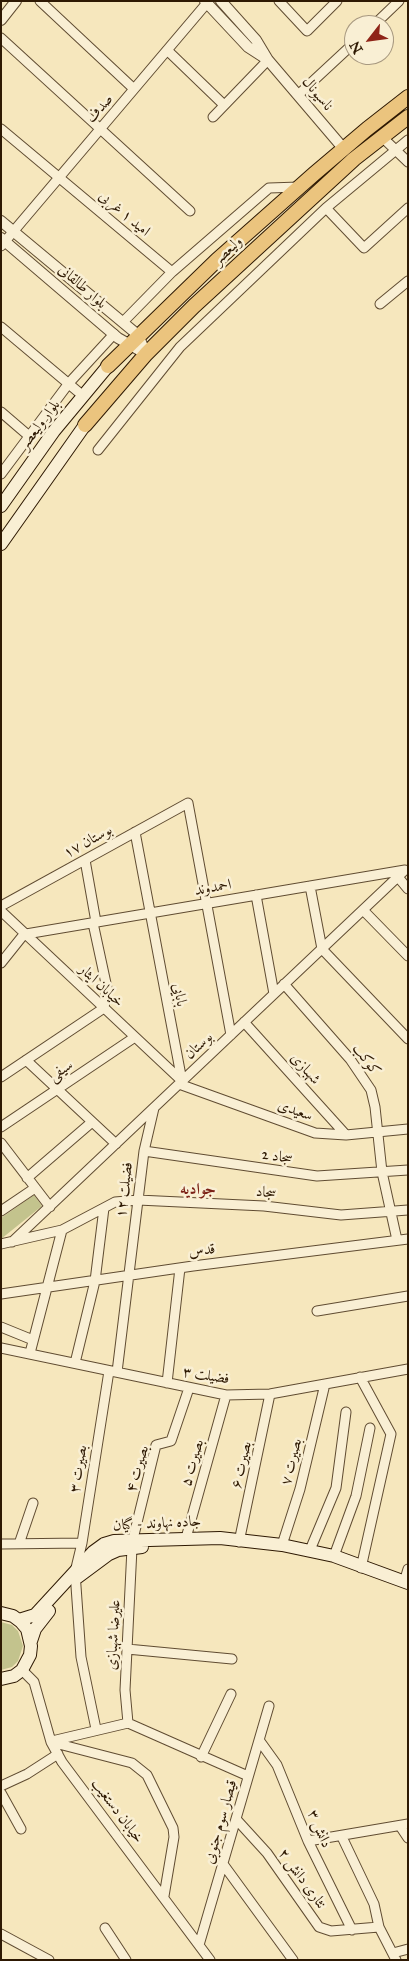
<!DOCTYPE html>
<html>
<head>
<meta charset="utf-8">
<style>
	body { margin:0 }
	#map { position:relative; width:409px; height:1961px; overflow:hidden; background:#f6e7bd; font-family:"IM FELL Great Primer",serif }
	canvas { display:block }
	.frame { position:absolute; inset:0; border:2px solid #2e1903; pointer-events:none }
	.north { position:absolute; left:344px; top:15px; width:50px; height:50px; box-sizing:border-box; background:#f9efd4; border:1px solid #a89980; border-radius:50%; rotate:240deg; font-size:14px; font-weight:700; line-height:20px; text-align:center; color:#2e1903 }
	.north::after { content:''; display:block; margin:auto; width:18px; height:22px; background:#8f2418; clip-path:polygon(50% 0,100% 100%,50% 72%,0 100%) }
</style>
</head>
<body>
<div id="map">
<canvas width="409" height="1961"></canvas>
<div class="frame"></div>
<div class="north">N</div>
</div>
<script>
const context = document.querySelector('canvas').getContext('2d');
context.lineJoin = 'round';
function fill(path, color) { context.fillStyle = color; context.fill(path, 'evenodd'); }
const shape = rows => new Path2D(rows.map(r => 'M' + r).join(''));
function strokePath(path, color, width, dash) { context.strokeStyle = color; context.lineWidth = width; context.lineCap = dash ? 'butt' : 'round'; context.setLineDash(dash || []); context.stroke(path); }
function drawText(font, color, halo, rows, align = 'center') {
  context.font = font + ' "IM FELL Great Primer",Amiri,serif'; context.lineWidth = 5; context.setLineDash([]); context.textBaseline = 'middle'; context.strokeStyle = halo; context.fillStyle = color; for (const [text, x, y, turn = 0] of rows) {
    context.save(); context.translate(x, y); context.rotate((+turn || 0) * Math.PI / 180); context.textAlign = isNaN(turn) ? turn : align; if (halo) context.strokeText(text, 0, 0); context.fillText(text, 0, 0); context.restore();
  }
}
fill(shape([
	[34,1195,42,1206,1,1239,1,1218],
	[1,1622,12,1625,18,1631,23,1646,18,1661,12,1667,1,1670]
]), '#c3c38d');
const minor = shape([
	[40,1,134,89],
	[279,1,307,31,337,1],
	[374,25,399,1],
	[1,38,190,211],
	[167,50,224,105],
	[298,95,354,43],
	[213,117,268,60],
	[1,129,172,272],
	[382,137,408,162],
	[326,208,364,248,408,208],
	[1,246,207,3],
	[380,304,408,281],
	[123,322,172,272,269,188,299,187],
	[1,327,82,395],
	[1,412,29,436],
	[98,450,180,347,326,208,408,140],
	[1,474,69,383,114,334],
	[135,832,182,1081],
	[85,860,96,922],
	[398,877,408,889],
	[310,886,322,949,408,1039],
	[256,895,274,994],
	[1,906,188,803,231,1035],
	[363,910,408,956],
	[1,911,182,1081],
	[26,934,405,870],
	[1,963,25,933],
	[284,984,350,1059,371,1090,375,1107,382,1172,397,1240],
	[244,1022,346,1135],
	[26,1060,116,1144],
	[1,1077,104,1008,107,988,93,923],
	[179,1084,315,1133,346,1135,408,1129],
	[1,1127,135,1037],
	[1,1143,50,1207],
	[144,1151,317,1176,408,1170],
	[27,1178,92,1122],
	[1,1211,35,1188],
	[12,1242,405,870],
	[1,1244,62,1230,115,1202,138,1200,264,1206,341,1215,408,1210],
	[1,1294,193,1266,408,1239],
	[317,1311,408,1296],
	[1,1327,33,1340],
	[1,1348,226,1395,270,1394,408,1369],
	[30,1353,62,1230],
	[75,1363,95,1281,104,1208],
	[117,1372,144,1151,154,1108],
	[360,1377,391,1434,361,1568],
	[167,1383,180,1268],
	[186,1538,226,1395],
	[133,1539,156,1445,171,1441,189,1388],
	[239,1542,270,1394],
	[1,1544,82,1543],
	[19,1544,33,1503],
	[282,1545,300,1489,325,1384],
	[310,1550,336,1488,346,1412],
	[334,1556,356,1496,370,1428],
	[404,1582,408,1569],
	[127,1649,232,1659],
	[22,1670,34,1682,51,1742,62,1762,210,1960],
	[128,1723,125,1690,132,1548],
	[96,1729,81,1657,75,1572,82,1543,109,1371],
	[259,1740,277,1765,308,1841,352,1930],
	[52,1741,128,1723,248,1776],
	[51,1742,132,1763,147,1775,173,1828,174,1837,164,1896],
	[201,1757,231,1694],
	[1,1786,27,1774,58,1754],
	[1,1793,21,1829],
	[236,1819,267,1853,319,1927,331,1931,379,1927,396,1960],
	[400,1826,408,1838],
	[342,1837,374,1904,379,1927],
	[308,1841,408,1824],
	[223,1864,293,1960],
	[105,1928,126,1960],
	[1,1934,49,1960],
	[199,1945,269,1706],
	[393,1953,408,1949]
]);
const tertiary = shape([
	[205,1,248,47,265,58],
	[221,1,256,40,268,60,343,148],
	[1,20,16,1],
	[1,221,138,335,146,354],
	[1,238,118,338,146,354]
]);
const secondary = shape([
	[1,506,54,431,108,366],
	[1,544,85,425],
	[78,1577,109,1554,118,1550,142,1547],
	[1,1613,13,1616,21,1622,27,1629,31,1646,30,1655,22,1670,14,1676,1,1679],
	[19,1620,35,1615,93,1552,104,1544,114,1541,220,1538,282,1545,334,1556,408,1583],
	[31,1641,35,1629,49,1611]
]);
const primary = shape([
	[108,366,217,260,314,174,367,129,408,97],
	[85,425,146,354,194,306,354,159,408,117]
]);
strokePath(minor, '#604c32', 11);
strokePath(tertiary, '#604c32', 12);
strokePath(secondary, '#2e1903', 14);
strokePath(primary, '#2e1903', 16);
strokePath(minor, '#f9efd4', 9);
strokePath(tertiary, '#f9efd4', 10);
strokePath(secondary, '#f9efd4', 12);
strokePath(primary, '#ebc47e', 14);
drawText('15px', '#2e1903', '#f9efd4', [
	["ناسیونال",317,94,50],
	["صدف",100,109,-50],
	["امید ۱ غربی",124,214,40],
	["ولیعصر",228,251,-43],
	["بلوار طالقانی",82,287,41],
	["بلوار ولیعصر",40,425,-53],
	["بوستان ۱۷",88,842,-29],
	["احمدوند",213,888,-10],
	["خیابان ایثار",101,986,43],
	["بابایی",179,995,79],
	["بوستان",199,1046,-43],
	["کوکب",366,1060,53],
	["شهبازی",305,1069,48],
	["سیفی",61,1071,-34],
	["سعیدی",295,1111,19],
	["سجاد 2",277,1157,8],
	["فضیلت ۱۲",125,1190,-83],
	["سجاد",266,1193,5],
	["قدس",202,1251,-7],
	["فضیلت ۳",206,1376,9],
	["بصیرت ۷",292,1462,-76],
	["بصیرت ۵",193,1463,-74],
	["بصیرت ۶",242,1465,-77],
	["بصیرت ۳",79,1469,-81],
	["بصیرت ۴",138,1469,-74],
	["جاده نهاوند - گیان",157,1524,-3],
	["علیرضا شهبازی",114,1635,-87],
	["خیابان دستغیب",117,1811,53],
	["قیصار سوم جنوبی",221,1822,-74],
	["دانش ۳",319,1829,67],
	["نثاری دانش ۲",302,1879,54]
]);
drawText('bold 16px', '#7a1f14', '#f9efd4', [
	["جوادیه",198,1190]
]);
</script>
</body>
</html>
